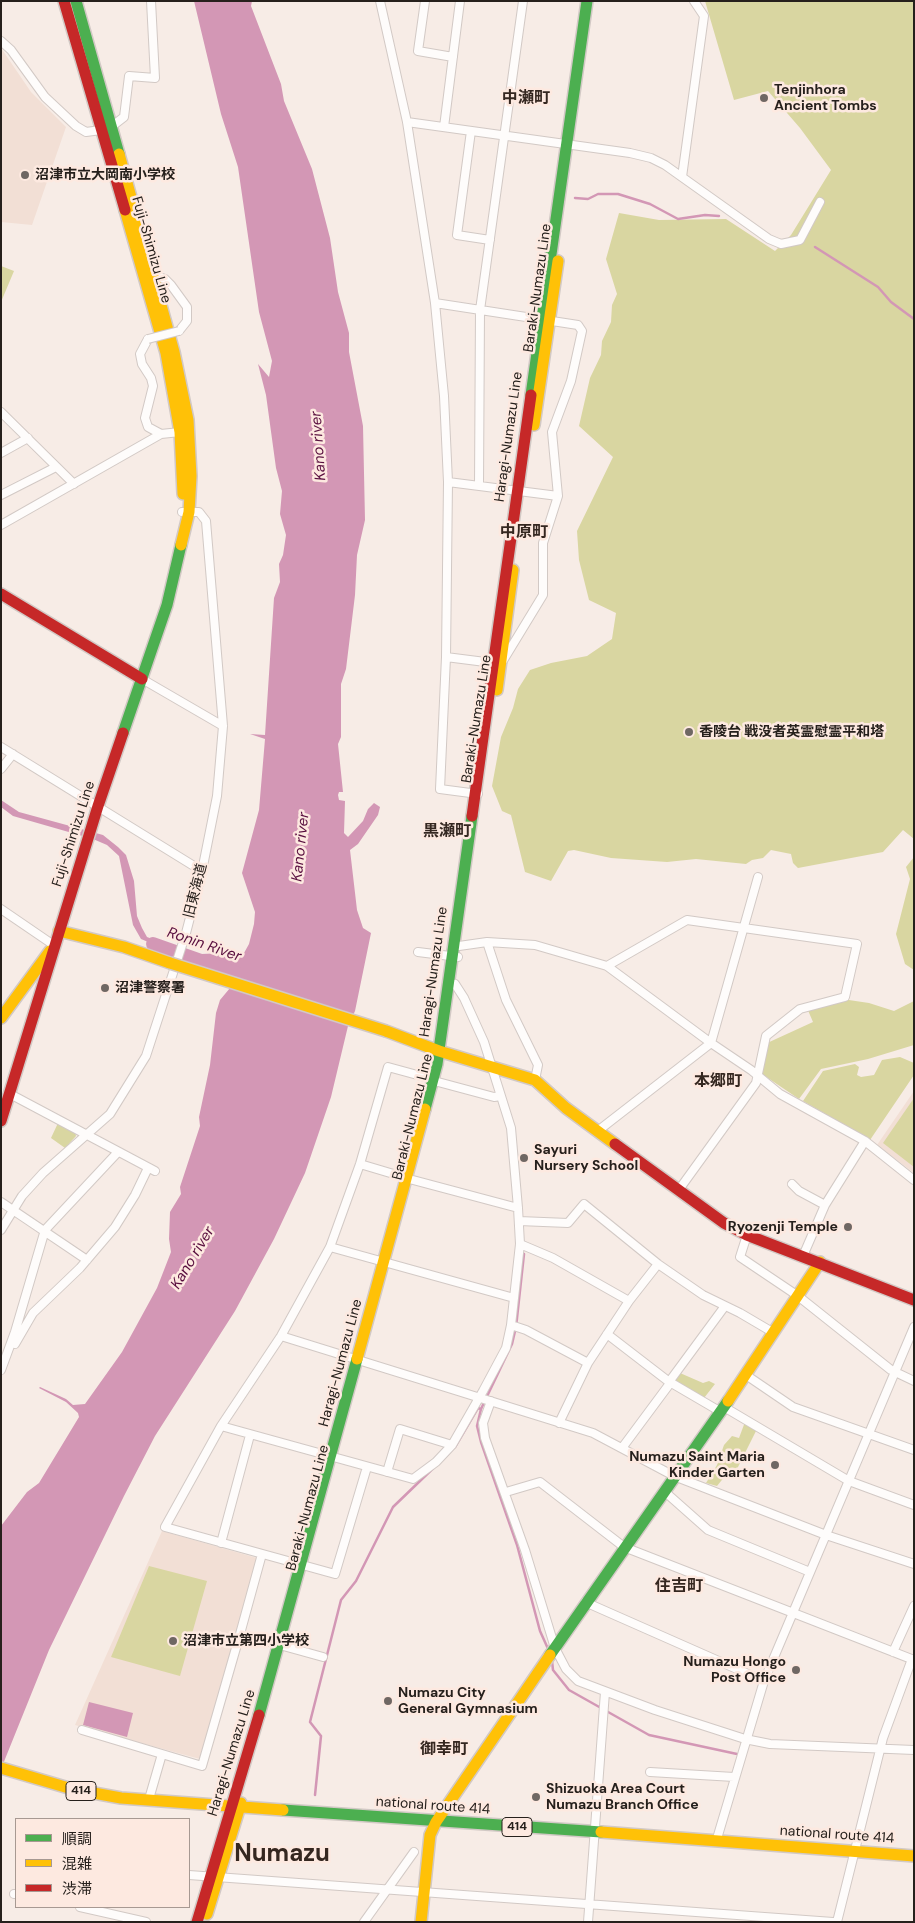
<!DOCTYPE html>
<html>
<head>
<meta charset="utf-8">
<style>
	body { margin:0 }
	#map { position:relative; width:915px; height:1923px; overflow:hidden; background:#f7ece6; font-family:"DM Sans","Noto Sans JP",sans-serif }
	canvas { display:block }
	.frame { position:absolute; inset:0; border:2px solid #26201c; pointer-events:none }
	.legend { position:absolute; left:15px; top:1818px; width:175px; height:90px; box-sizing:border-box; background:#fde9e0; border:1px solid #a79992; margin:0; padding:6px 9px; list-style:none; font-size:15px; color:#26201c }
	.legend li { display:flex; align-items:center; gap:10px; height:25px }
	.legend b { width:25px; border:1px solid #a79992 }
</style>
</head>
<body>
<div id="map">
<canvas width="915" height="1923"></canvas>
<div class="frame"></div>
<ul class="legend">
<li><b style="height:6px;background:#4caf50"></b>順調</li>
<li><b style="height:6px;background:#ffc107"></b>混雑</li>
<li><b style="height:6px;background:#c62828"></b>渋滞</li>
</ul>
</div>
<script>
const context = document.querySelector('canvas').getContext('2d');
context.lineJoin = 'round';
function fill(path, color) { context.fillStyle = color; context.fill(path, 'evenodd'); }
const shape = rows => new Path2D(rows.map(r => 'M' + r).join(''));
function strokePath(path, color, width, dash) { context.strokeStyle = color; context.lineWidth = width; context.lineCap = dash ? 'butt' : 'round'; context.setLineDash(dash || []); context.stroke(path); }
function drawText(font, color, halo, rows, align = 'center') {
  context.font = font + ' "DM Sans","Noto Sans JP",sans-serif'; context.lineWidth = 5; context.setLineDash([]); context.textBaseline = 'middle'; context.strokeStyle = halo; context.fillStyle = color; for (const [text, x, y, turn = 0] of rows) {
    context.save(); context.translate(x, y); context.rotate((+turn || 0) * Math.PI / 180); context.textAlign = isNaN(turn) ? turn : align; if (halo) context.strokeText(text, 0, 0); context.fillText(text, 0, 0); context.restore();
  }
}
fill(shape([
	[1,48,31,92,66,127,32,225,1,222],
	[914,1091,914,1173,877,1145],
	[162,1531,257,1558,200,1759,75,1725]
]), '#f2dfd5');
fill(shape([
	[705,1,914,1,914,839,903,830,883,852,798,868,793,863,791,854,771,850,763,858,752,860,746,864,696,859,667,862,611,858,574,850,568,851,551,881,525,872,511,815,502,811,492,786,501,737,513,708,518,689,530,670,551,663,587,656,612,639,616,613,589,600,579,560,577,531,613,457,579,426,590,378,601,355,602,341,611,322,612,305,617,294,606,259,619,213,659,220,726,219,775,251,791,235,831,170,800,128,768,91,734,100],
	[1,266,14,271,1,302],
	[914,857,914,970,905,964,896,934,910,879,906,867],
	[842,999,869,1003,894,1011,914,1001,914,1045,868,1059,821,1069,799,1099,762,1074,765,1044,813,1022,807,1008],
	[900,1057,914,1063,914,1075,870,1140,803,1101,823,1071,855,1064,859,1067,857,1075,861,1077,874,1075,882,1060],
	[914,1098,914,1167,883,1143],
	[58,1123,75,1132,76,1136,65,1148,51,1138],
	[680,1373,703,1383,709,1381,715,1384,704,1398,673,1382],
	[745,1422,757,1429,735,1473,730,1470,717,1486,706,1483,717,1465,724,1445,732,1436,739,1438],
	[149,1566,207,1581,180,1676,111,1657]
]), '#d9d6a1');
fill(shape([
	[194,1,252,1,251,6,281,84,284,101,312,169,330,238,338,292,349,333,349,352,363,426,365,520,357,555,355,595,346,669,341,684,341,737,338,744,343,792,339,792,338,795,339,800,345,801,344,833,348,837,363,821,368,809,374,803,380,807,378,815,358,844,350,850,357,910,363,928,371,933,355,1011,348,1026,331,1097,305,1173,274,1239,235,1311,155,1436,124,1496,49,1650,1,1769,1,1526,27,1492,39,1483,79,1417,78,1413,66,1402,39,1388,40,1387,66,1399,73,1405,85,1404,122,1352,157,1288,171,1252,169,1239,170,1212,181,1194,180,1187,200,1126,199,1117,210,1065,216,1013,220,1000,230,988,232,978,229,973,213,962,201,959,201,954,226,953,239,955,244,953,249,944,254,924,255,912,242,873,259,810,265,739,250,734,265,735,274,598,280,582,279,564,283,555,286,535,280,514,282,491,276,468,266,395,258,364,269,377,272,361,259,312,238,167,221,114],
	[1,800,19,812,103,835,118,847,126,855,134,881,137,916,142,928,147,937,171,946,170,951,141,939,133,925,119,856,107,845,93,839,13,816,1,807],
	[89,1702,133,1713,127,1737,83,1725]
]), '#d397b5');
strokePath(shape([
	[575,198,588,199,598,194,618,194,650,204,678,219,705,215,719,216],
	[815,247,878,287,891,302,914,319],
	[481,1409,477,1426,481,1442,517,1545,540,1631,549,1651],
	[455,1447,478,1408,481,1409,512,1344,516,1327,524,1254],
	[552,1661,553,1670,569,1690,649,1735,737,1754],
	[315,1795,321,1736,310,1722,341,1600,356,1581,393,1507,448,1454]
]), '#d397b5', 2.5);
strokePath(shape([
	[153,944,241,975]
]), '#d397b5', 14);
const street = shape([
	[380,1,407,122,435,303,444,396,448,482,446,657,440,789,478,794],
	[425,1,418,51,453,57],
	[1,41,11,50,45,97,76,126,86,132,101,130,111,127,124,117,129,76,155,78,151,1],
	[407,122,630,153,651,158,665,165,769,239,781,244,800,240,820,202],
	[444,127,460,1],
	[471,131,457,235,490,240],
	[682,177,704,16,694,1],
	[153,275,165,279,171,285,187,307,187,321,179,331],
	[435,303,578,325,582,331,571,381,552,432,558,496,543,543,543,595,501,664,446,657],
	[148,339,140,354,142,364,151,378,153,386,145,418,148,427,161,434],
	[1,412,74,484],
	[1,453,28,438],
	[448,482,558,496],
	[479,486,480,310,523,1],
	[1,495,56,467],
	[1,525,161,434,180,432],
	[142,679,223,726],
	[1,747,202,871],
	[1,769,13,754],
	[1,909,55,946],
	[487,942,506,1000,538,1065,535,1080],
	[459,946,487,942,535,945,607,966,711,1043,751,1070,780,1094,865,1141,914,1180],
	[418,952,458,957],
	[607,966,687,920,857,944,845,997,800,1009,766,1036,756,1083,678,1191],
	[438,1082,494,1097,501,1096],
	[10,1094,155,1171],
	[599,1130,711,1043,758,877],
	[360,1164,407,1178],
	[413,1180,518,1208],
	[792,1184,799,1191,825,1205],
	[1,1202,87,1260],
	[519,1221,568,1223,584,1204,658,1264,703,1295,740,1313,774,1333],
	[1,1230,22,1196,43,1173,110,1114,146,1056,186,933,202,871,217,796,223,726,206,521,199,512,182,512],
	[747,1235,740,1257,798,1296,891,1370,914,1381],
	[520,1244,553,1258,629,1301],
	[330,1247,514,1298],
	[803,1256,825,1205,865,1141],
	[511,1325,526,1330,588,1363],
	[607,1334,668,1381,721,1412],
	[281,1336,593,1433,674,1476,826,1535,914,1564],
	[15,1344,33,1313,80,1268,115,1227,135,1195,148,1168],
	[1,1370,15,1332,45,1230,118,1152],
	[746,1375,793,1407,914,1450],
	[669,1382,725,1306],
	[491,1401,483,1423,485,1438,525,1550,555,1648,566,1669,578,1681,655,1710,745,1739,770,1744,914,1750],
	[724,1407,849,1481,914,1505],
	[559,1423,588,1363,629,1301,658,1264],
	[221,1426,413,1479,436,1462,452,1445,483,1391,506,1348,511,1325,520,1244,518,1208,511,1128,484,1042,464,998,455,984],
	[622,1448,671,1382],
	[367,1467,335,1574,165,1527,221,1426,281,1336,330,1247,360,1164,388,1067,432,1079],
	[387,1472,400,1429,452,1445],
	[664,1491,708,1530,810,1572],
	[506,1492,540,1482,624,1547,914,1660],
	[221,1543,250,1435],
	[262,1554,240,1634,323,1657],
	[585,1602,764,1681],
	[893,1652,914,1606],
	[82,1730,202,1766,240,1634],
	[650,1772,734,1777],
	[149,1799,162,1754],
	[716,1842,764,1681,914,1327],
	[189,1875,833,1922],
	[14,1894,16,1894],
	[80,1907,146,1922],
	[364,1922,414,1852],
	[588,1922,605,1692],
	[837,1922,883,1738,912,1659]
]);
const fast = shape([
	[76,1,119,154],
	[531,395,587,1],
	[123,733,167,605,181,545],
	[425,1109,437,1064,472,816],
	[550,1655,728,1401],
	[259,1715,357,1359],
	[283,1810,601,1832]
]);
const slow = shape([
	[119,154,174,352,188,420,191,476,189,512,181,545],
	[125,210,166,353,180,432,183,494],
	[534,425,558,261],
	[497,690,513,570],
	[59,931,124,947,170,963],
	[1,1018,50,951],
	[386,1031,439,1051,535,1080,566,1108,615,1144],
	[357,1359,425,1109],
	[728,1401,820,1262],
	[1,1768,72,1789,121,1798,283,1810],
	[601,1832,914,1856],
	[207,1914,241,1803],
	[421,1922,430,1835,436,1822,550,1655]
]);
const jam = shape([
	[64,1,125,210],
	[1,594,142,679],
	[472,816,531,395],
	[1,1121,98,806,123,733],
	[615,1144,724,1223,747,1235,914,1300],
	[197,1922,259,1715]
]);
strokePath(street, '#d2c9c5', 10);
strokePath(fast, '#d2c9c5', 14);
strokePath(slow, '#d2c9c5', 14);
strokePath(jam, '#d2c9c5', 14);
strokePath(street, '#fefcfb', 8);
strokePath(fast, '#4caf50', 11);
strokePath(slow, '#ffc107', 11);
strokePath(jam, '#c62828', 11);
const streetBridge = shape([
	[148,339,179,331]
]);
const slowBridge = shape([
	[170,963,386,1031]
]);
strokePath(streetBridge, '#d2c9c5', 10, []);
strokePath(slowBridge, '#d2c9c5', 14, []);
strokePath(streetBridge, '#fefcfb', 8);
strokePath(slowBridge, '#ffc107', 11);
for (const [x, y, r, color] of [
	[764,98,5,"#6f6763"],
	[25,175,5,"#6f6763"],
	[689,732,5,"#6f6763"],
	[105,988,5,"#6f6763"],
	[524,1158,5,"#6f6763"],
	[848,1227,5,"#6f6763"],
	[775,1465,5,"#6f6763"],
	[173,1641,5,"#6f6763"],
	[796,1670,5,"#6f6763"],
	[388,1701,5,"#6f6763"],
	[536,1797,5,"#6f6763"]
]) { const dot = new Path2D(); dot.arc(x, y, r, 0, 2 * Math.PI); context.fillStyle = color; context.fill(dot); strokePath(dot, '#fde9e0', 2); }
for (const [x, y, w] of [
	[81,1791,30],
	[517,1827,30]
]) { const box = new Path2D(); box.roundRect(x - w / 2, y - 9.5, w, 19, 4); context.fillStyle = '#fde9e0'; context.fill(box); strokePath(box, '#26201c', 1); }
drawText('bold 12px', '#26201c', null, [
	["414",81,1791],
	["414",517,1827]
]);
drawText('bold 14px', '#26201c', '#fde9e0', [
	["Tenjinhora",774,90],
	["Ancient Tombs",774,106],
	["沼津市立大岡南小学校",35,175],
	["香陵台 戦没者英霊慰霊平和塔",699,732],
	["沼津警察署",115,988],
	["Sayuri",534,1150],
	["Nursery School",534,1166],
	["Ryozenji Temple",838,1227,"right"],
	["Numazu Saint Maria",765,1457,"right"],
	["Kinder Garten",765,1473,"right"],
	["沼津市立第四小学校",183,1641],
	["Numazu Hongo",786,1662,"right"],
	["Post Office",786,1678,"right"],
	["Numazu City",398,1693],
	["General Gymnasium",398,1709],
	["Shizuoka Area Court",546,1789],
	["Numazu Branch Office",546,1805]
], 'left');
drawText('14px', '#26201c', '#fde9e0', [
	["Fuji-Shimizu Line",151,250,74],
	["Baraki-Numazu Line",538,288,-82],
	["Haragi-Numazu Line",509,437,-82],
	["Baraki-Numazu Line",477,719,-81],
	["Fuji-Shimizu Line",74,834,-72],
	["旧東海道",196,891,-76],
	["Haragi-Numazu Line",434,972,-82],
	["Baraki-Numazu Line",413,1117,-76],
	["Haragi-Numazu Line",341,1363,-75],
	["Baraki-Numazu Line",308,1508,-75],
	["Haragi-Numazu Line",232,1753,-73],
	["national route 414",433,1806,4],
	["national route 414",837,1835,4]
]);
drawText('italic 15px', '#580e3e', '#fde9e0', [
	["Kano river",319,446,-94],
	["Kano river",301,847,-84],
	["Ronin River",204,945,19],
	["Kano river",193,1258,-59]
]);
drawText('bold 16px', '#352720', '#fde9e0', [
	["中瀬町",526,99],
	["中原町",524,533],
	["黒瀬町",447,832],
	["本郷町",718,1082],
	["住吉町",679,1587],
	["御幸町",444,1750]
]);
drawText('bold 24px', '#352720', '#fde9e0', [
	["Numazu",282,1855]
]);
</script>
</body>
</html>
